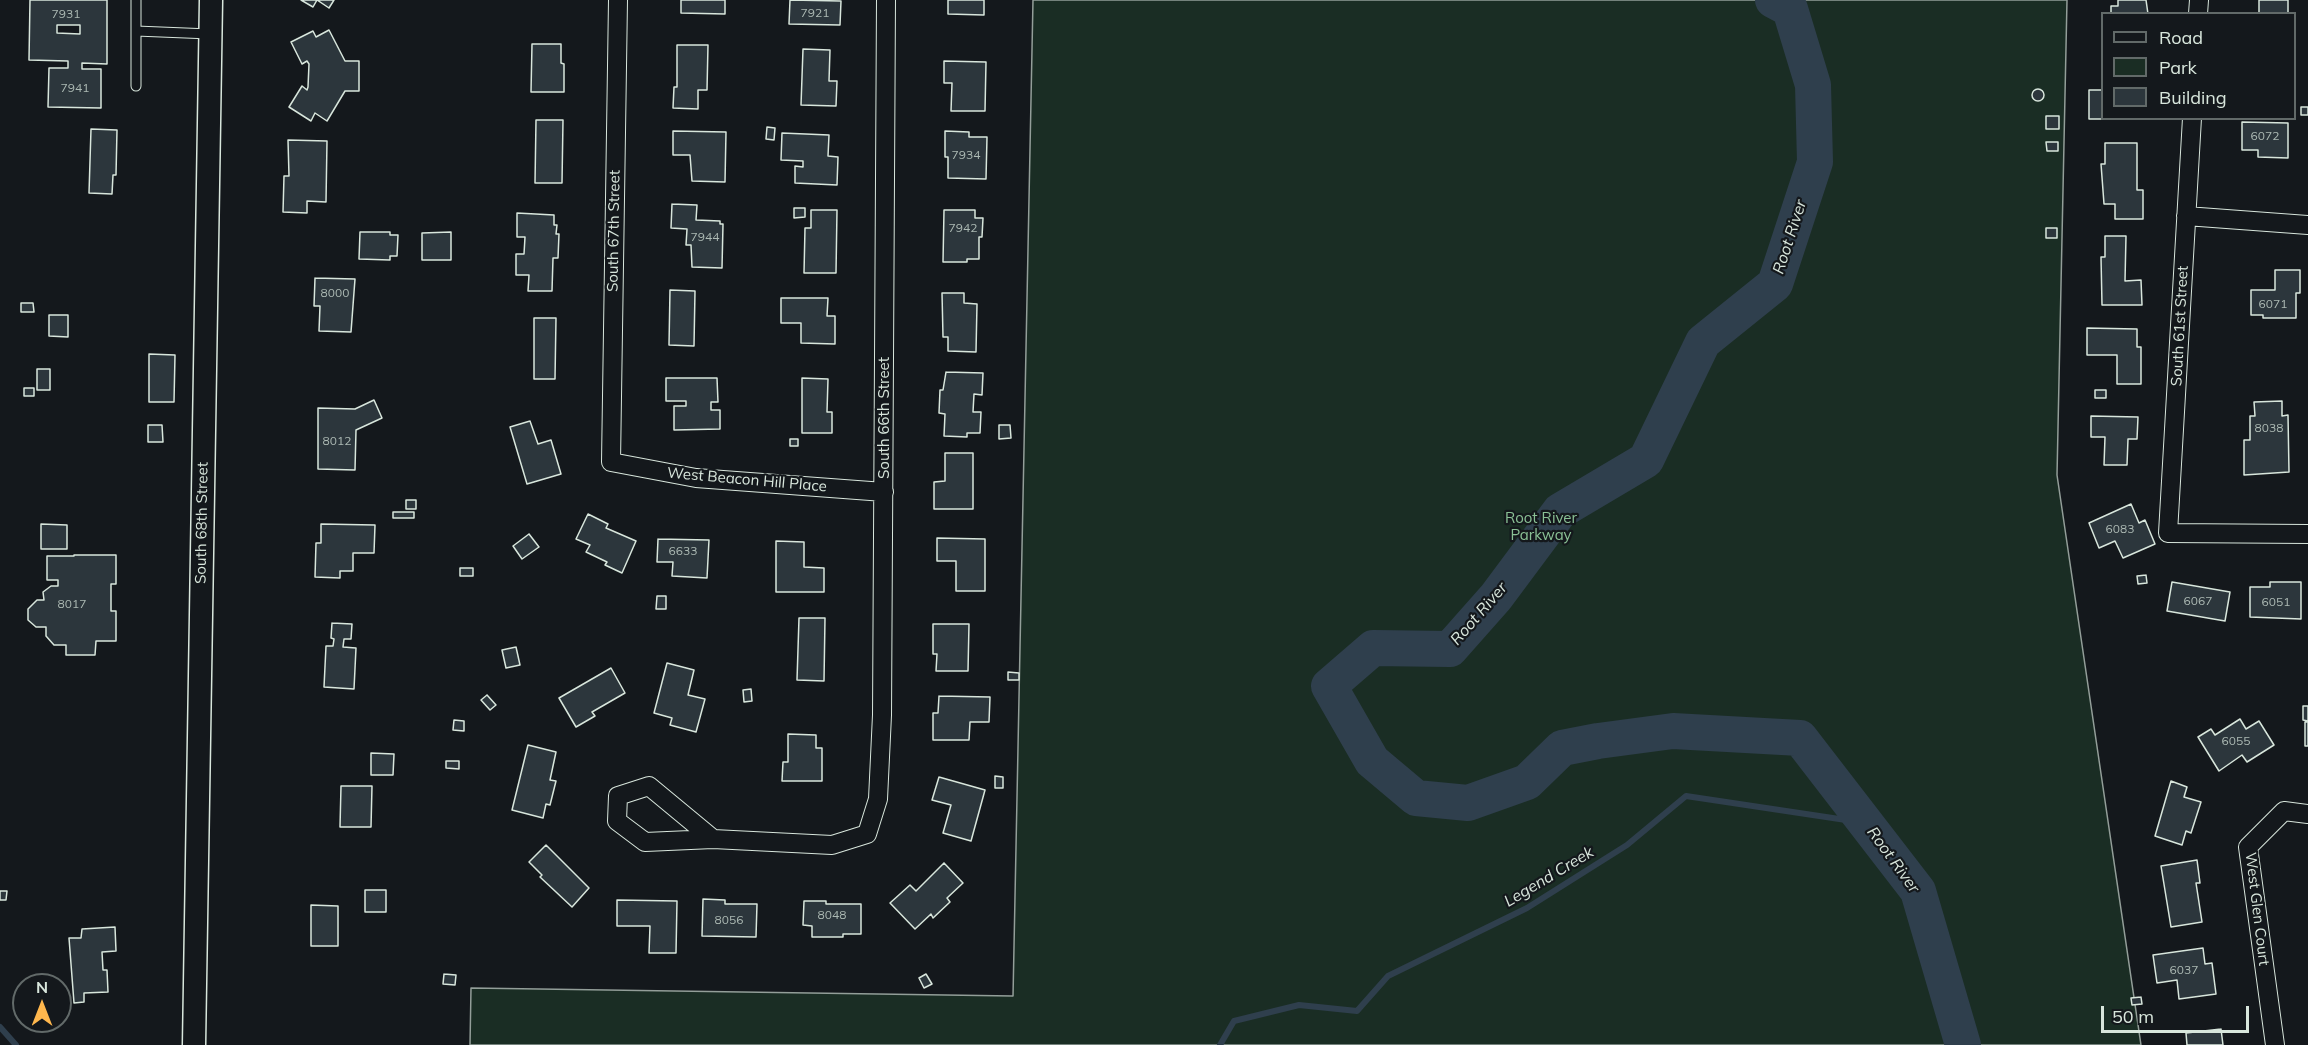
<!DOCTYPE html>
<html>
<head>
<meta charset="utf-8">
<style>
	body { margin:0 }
	#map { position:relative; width:2308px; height:1045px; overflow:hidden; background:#14181c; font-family:Mulish,sans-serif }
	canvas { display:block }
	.legend { position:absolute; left:2101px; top:12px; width:195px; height:108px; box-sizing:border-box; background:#14181c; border:2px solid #626a69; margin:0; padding:8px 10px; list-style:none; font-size:18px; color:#d8e6dc }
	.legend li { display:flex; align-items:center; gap:12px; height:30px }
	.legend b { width:30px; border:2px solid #626a69 }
	.north { position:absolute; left:12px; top:973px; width:60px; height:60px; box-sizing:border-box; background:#14181c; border:2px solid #626a69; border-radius:50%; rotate:0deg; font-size:16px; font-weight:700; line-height:24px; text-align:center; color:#d8e6dc }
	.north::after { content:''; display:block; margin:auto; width:21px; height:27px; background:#ffb74d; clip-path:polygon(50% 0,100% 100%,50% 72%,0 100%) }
	.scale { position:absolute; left:2101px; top:1006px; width:148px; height:27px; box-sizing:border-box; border:3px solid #d8e6dc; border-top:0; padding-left:8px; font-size:18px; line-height:21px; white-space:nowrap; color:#d8e6dc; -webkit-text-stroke:4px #14181c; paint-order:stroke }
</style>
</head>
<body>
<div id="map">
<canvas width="2308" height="1045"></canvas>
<ul class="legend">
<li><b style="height:8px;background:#14181c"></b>Road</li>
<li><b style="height:16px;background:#1a2d24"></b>Park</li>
<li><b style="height:16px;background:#2c363c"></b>Building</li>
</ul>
<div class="north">N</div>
<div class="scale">50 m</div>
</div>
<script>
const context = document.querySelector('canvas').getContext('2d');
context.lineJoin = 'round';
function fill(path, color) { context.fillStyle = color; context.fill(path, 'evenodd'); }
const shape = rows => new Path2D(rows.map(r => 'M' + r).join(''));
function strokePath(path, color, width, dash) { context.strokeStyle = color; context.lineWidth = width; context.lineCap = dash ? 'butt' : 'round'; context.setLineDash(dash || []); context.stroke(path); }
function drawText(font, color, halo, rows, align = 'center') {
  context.font = font + ' Mulish,sans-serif'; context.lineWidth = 4.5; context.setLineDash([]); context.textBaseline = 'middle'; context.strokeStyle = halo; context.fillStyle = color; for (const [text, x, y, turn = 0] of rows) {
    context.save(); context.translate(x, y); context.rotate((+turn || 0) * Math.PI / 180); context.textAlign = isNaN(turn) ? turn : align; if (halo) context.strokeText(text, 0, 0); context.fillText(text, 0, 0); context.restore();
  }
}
const green = shape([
	[1033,0,2067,0,2057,475,2141,1045,470,1045,471,988,1013,996,1033,0]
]);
fill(green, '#1a2d24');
strokePath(green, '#939e99', 1.5);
strokePath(shape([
	[0,1027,16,1045],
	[1220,1045,1234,1021,1299,1005,1357,1011,1388,976,1527,908,1627,845,1686,796,1846,820,1866,844,1896,862]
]), '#2f3f4d', 6);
strokePath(shape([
	[1773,0,1790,9,1813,85,1815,162,1775,284,1703,342,1646,460,1560,511,1496,597,1450,649,1373,648,1329,686,1372,761,1416,798,1468,803,1527,782,1562,748,1598,741,1673,731,1800,738,1918,891,1963,1045]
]), '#2f3f4d', 36);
const building = shape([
	[30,0,107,0,107,64,82,63,82,69,101,69,101,108,48,107,49,68,68,68,68,61,29,60,30,0],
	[57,25,80,25,80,34,57,33,57,25],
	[301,0,334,0,329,8,317,0,313,7,301,0],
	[681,0,725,0,725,14,681,13,681,0],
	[790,0,841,1,840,25,789,24,790,0],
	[948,0,984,0,984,15,948,14,948,0],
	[2118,0,2146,0,2148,14,2111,14,2111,6,2118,6,2118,0],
	[2259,0,2288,0,2288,14,2259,14,2259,0],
	[329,30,345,61,359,61,359,91,345,91,327,121,315,113,311,121,289,107,302,86,307,90,308,87,309,64,307,61,302,64,291,42,313,31,316,37,329,30],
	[532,44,561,44,561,63,564,64,564,92,531,92,532,44],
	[677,45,708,45,707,90,698,90,698,109,673,108,674,87,677,87,677,45],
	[803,49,830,50,829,81,837,81,836,106,801,105,803,49],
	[944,61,986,62,985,111,951,111,952,83,944,83,944,61],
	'2032 95a6 6 0 1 1 12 0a6 6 0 1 1-12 0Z',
	[2089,90,2102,90,2102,118,2141,119,2089,119,2089,90],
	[2301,107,2308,107,2308,115,2301,115,2301,107],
	[2046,116,2059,116,2059,129,2046,129,2046,116],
	[536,120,563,120,562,183,535,183,536,120],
	[2242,122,2288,123,2288,158,2258,157,2258,150,2242,150,2242,122],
	[767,127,775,128,774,140,766,139,767,127],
	[91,129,117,130,116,175,113,175,112,194,89,193,91,129],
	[673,131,726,132,725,182,692,181,690,155,673,155,673,131],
	[945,131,969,132,969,137,987,137,986,179,948,178,948,157,945,157,945,131],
	[782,133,829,135,828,156,838,157,837,185,795,183,795,166,803,167,803,161,781,160,782,133],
	[288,140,327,141,326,202,307,201,307,213,283,212,284,176,289,176,288,140],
	[2046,142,2058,142,2058,151,2047,151,2046,142],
	[2105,143,2137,143,2137,190,2143,190,2143,219,2115,219,2115,204,2104,204,2101,164,2105,164,2105,143],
	[672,204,697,205,696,220,720,221,720,224,723,224,722,268,692,267,691,245,686,245,687,229,671,228,672,204],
	[794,208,805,208,805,217,794,218,794,208],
	[811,210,837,210,836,273,804,273,805,228,811,228,811,210],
	[944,210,975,210,975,218,983,218,982,237,979,237,979,259,967,259,967,262,943,262,944,210],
	[517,213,554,215,554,225,557,225,556,234,559,234,558,258,553,258,552,291,528,291,529,275,516,275,516,254,524,254,525,237,517,237,517,213],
	[2046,228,2057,228,2057,238,2046,238,2046,228],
	[360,232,390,232,390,235,398,235,397,256,390,256,390,260,359,259,360,232],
	[451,232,451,260,422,260,422,233,451,232],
	[2105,236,2126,236,2125,281,2141,280,2142,305,2102,305,2101,257,2105,257,2105,236],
	[2275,270,2300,270,2300,293,2296,293,2296,318,2263,318,2263,315,2251,315,2251,290,2275,290,2275,270],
	[315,278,355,279,351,332,319,331,320,306,314,306,315,278],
	[670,290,695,291,694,346,669,345,670,290],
	[942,293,964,293,964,303,977,304,976,352,948,351,948,337,943,337,942,293],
	[781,298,828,298,827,316,835,316,835,344,801,343,801,323,781,323,781,298],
	[21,303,33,303,34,312,21,312,21,303],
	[49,315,68,315,68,337,49,336,49,315],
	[534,318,556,318,555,379,534,379,534,318],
	[2087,328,2137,329,2137,347,2141,347,2141,384,2117,384,2117,355,2087,355,2087,328],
	[149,354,175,355,174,402,149,402,149,354],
	[37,369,50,369,50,390,37,390,37,369],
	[946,372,983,373,982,395,974,394,973,412,981,412,980,433,967,433,967,437,944,436,945,414,939,413,940,390,943,390,946,372],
	[666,378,717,378,718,402,711,402,711,410,720,410,720,429,674,430,674,406,686,406,686,401,666,401,666,378],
	[802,378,828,379,827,412,832,412,832,433,802,433,802,378],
	[24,388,34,388,34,396,24,396,24,388],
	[2095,390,2106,390,2106,398,2095,398,2095,390],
	[374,400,382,418,356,430,355,470,318,469,318,408,355,409,374,400],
	[2282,401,2282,416,2288,415,2289,472,2244,475,2244,440,2250,440,2250,416,2255,416,2254,402,2282,401],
	[2091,416,2138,417,2137,439,2128,439,2127,465,2104,465,2105,437,2091,437,2091,416],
	[530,421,538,444,551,440,561,474,527,484,510,427,530,421],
	[148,425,162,425,163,442,148,442,148,425],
	[999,425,1010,425,1011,438,999,439,999,425],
	[790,439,798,439,798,446,790,446,790,439],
	[945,453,973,453,973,509,934,509,934,482,945,481,945,453],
	[406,500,416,500,416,509,406,509,406,500],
	[2131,504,2139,523,2145,520,2155,544,2123,558,2115,541,2099,548,2089,523,2131,504],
	[393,512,414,512,414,518,393,518,393,512],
	[588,514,608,524,606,528,636,541,622,573,605,565,607,562,586,552,590,545,576,539,588,514],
	[41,524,67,525,67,549,41,549,41,524],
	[321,524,375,525,374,553,353,553,353,571,340,571,340,578,315,577,316,543,321,543,321,524],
	[529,534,539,547,522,559,513,546,529,534],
	[937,538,985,539,985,591,956,591,956,561,937,561,937,538],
	[658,539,709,540,707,578,672,576,673,562,657,562,658,539],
	[776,541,804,542,804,567,824,568,824,592,776,592,776,541],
	[74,555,116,555,116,584,111,584,111,611,116,611,116,641,96,641,95,655,66,655,66,645,54,645,46,636,46,627,36,627,28,620,28,609,37,600,44,600,43,592,51,586,58,586,58,580,47,580,47,556,74,556,74,555],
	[460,568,473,568,473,576,460,576,460,568],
	[2146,575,2147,583,2138,584,2137,576,2146,575],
	[2172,582,2230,592,2225,621,2167,611,2172,582],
	[2270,582,2301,582,2301,619,2250,617,2250,587,2270,587,2270,582],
	[657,596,666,596,666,609,656,609,657,596],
	[799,618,825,618,824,681,797,680,799,618],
	[332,623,352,624,351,639,344,639,343,647,356,648,354,689,324,687,326,646,333,646,334,639,331,638,332,623],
	[933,624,969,624,968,671,936,671,937,654,933,654,933,624],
	[516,647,520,665,506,668,502,650,516,647],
	[667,663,694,670,688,695,705,699,696,732,670,725,672,718,654,713,667,663],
	[611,668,625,693,592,712,595,716,576,727,559,698,611,668],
	[1008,672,1019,673,1019,680,1008,680,1008,672],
	[751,689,752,701,744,702,743,690,751,689],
	[487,695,496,705,490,710,481,700,487,695],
	[939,696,990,697,989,722,970,722,969,740,933,740,933,713,938,713,939,696],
	[2303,706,2308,706,2308,721,2303,720,2303,706],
	[2240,719,2246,729,2259,721,2274,745,2247,762,2242,755,2219,771,2198,737,2211,729,2215,735,2240,719],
	[454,720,464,721,464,731,453,730,454,720],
	[2305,722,2308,722,2308,746,2305,746,2305,722],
	[788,734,816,735,816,748,822,748,822,781,782,781,783,762,788,762,788,734],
	[528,745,556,752,550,780,556,781,550,805,546,804,543,818,512,810,528,745],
	[371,753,394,754,393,775,371,775,371,753],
	[446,761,459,761,459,769,446,768,446,761],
	[995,776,1003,777,1003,788,995,788,995,776],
	[939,777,985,790,971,841,943,833,951,805,932,800,939,777],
	[2171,781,2187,787,2184,797,2201,802,2191,833,2186,831,2182,845,2155,836,2171,781],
	[341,786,372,786,371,827,340,827,341,786],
	[546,845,589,888,572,907,540,877,542,875,529,862,546,845],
	[2197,860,2200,883,2196,883,2202,922,2171,927,2161,866,2197,860],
	[944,863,963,883,947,898,950,902,933,918,931,914,915,929,890,903,910,885,916,891,944,863],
	[365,890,386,890,386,912,365,912,365,890],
	[0,891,7,891,6,900,0,900,0,891],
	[703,899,725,900,725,904,757,904,756,937,702,936,703,899],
	[617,900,677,901,676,953,649,953,650,926,617,926,617,900],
	[804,901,826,901,826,904,861,904,861,934,843,934,843,937,812,937,812,926,803,925,804,901],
	[311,905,338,906,338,946,311,946,311,905],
	[115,927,116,951,102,952,103,970,107,970,108,992,84,993,84,1002,74,1003,69,938,81,938,82,929,115,927],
	[2203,948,2205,964,2212,963,2216,994,2179,999,2177,980,2157,983,2153,955,2203,948],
	[444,974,456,975,455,985,443,984,444,974],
	[926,974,932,984,924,988,919,978,926,974],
	[2141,997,2142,1004,2132,1005,2131,998,2141,997],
	[2221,1029,2223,1045,2187,1045,2186,1033,2221,1029]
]);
fill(building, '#2c363c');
strokePath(building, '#d8e6dc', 1.5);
const service = shape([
	[136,0,136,86],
	[136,31,210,34]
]);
const minor = shape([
	[618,0,611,462,696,478,884,492],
	[2198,14,2199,0],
	[2192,118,2168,533,2308,534],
	[2186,216,2308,225],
	[713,839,649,786,618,796,617,821,645,842,713,839,832,845,867,834,878,799,882,715,886,0],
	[2275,1045,2248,847,2284,811,2308,814]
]);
const tertiary = shape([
	[194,1045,211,0]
]);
strokePath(service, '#d8e6dc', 11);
strokePath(minor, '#d8e6dc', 20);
strokePath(tertiary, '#d8e6dc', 25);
strokePath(service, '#14181c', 9);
strokePath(minor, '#14181c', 18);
strokePath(tertiary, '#14181c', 22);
drawText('12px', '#adbab4', null, [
	["7921",815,13],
	["7931",66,14],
	["7941",75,88],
	["6072",2265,136],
	["7934",966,155],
	["7942",963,228],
	["7944",705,237],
	["8000",335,293],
	["6071",2273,304],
	["8038",2269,428],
	["8012",337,441],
	["6083",2120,529],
	["6633",683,551],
	["6067",2198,601],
	["6051",2276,602],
	["8017",72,604],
	["6055",2236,741],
	["8048",832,915],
	["8056",729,920],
	["6037",2184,970]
]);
drawText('15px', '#d8e6dc', '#14181c', [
	["South 67th Street",614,231,-89],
	["South 61st Street",2180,326,-87],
	["South 66th Street",884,418,-90],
	["West Beacon Hill Place",747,480,5],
	["South 68th Street",202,523,-89],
	["West Glen Court",2257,909,83]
]);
drawText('15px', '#8ac095', '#14181c', [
	["Root River",1541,518],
	["Parkway",1541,535]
]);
drawText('italic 16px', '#d8e6dc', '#14181c', [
	["Root River",1790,237,-72],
	["Root River",1479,614,-49],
	["Root River",1893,860,54],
	["Legend Creek",1549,877,-31]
]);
</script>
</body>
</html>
